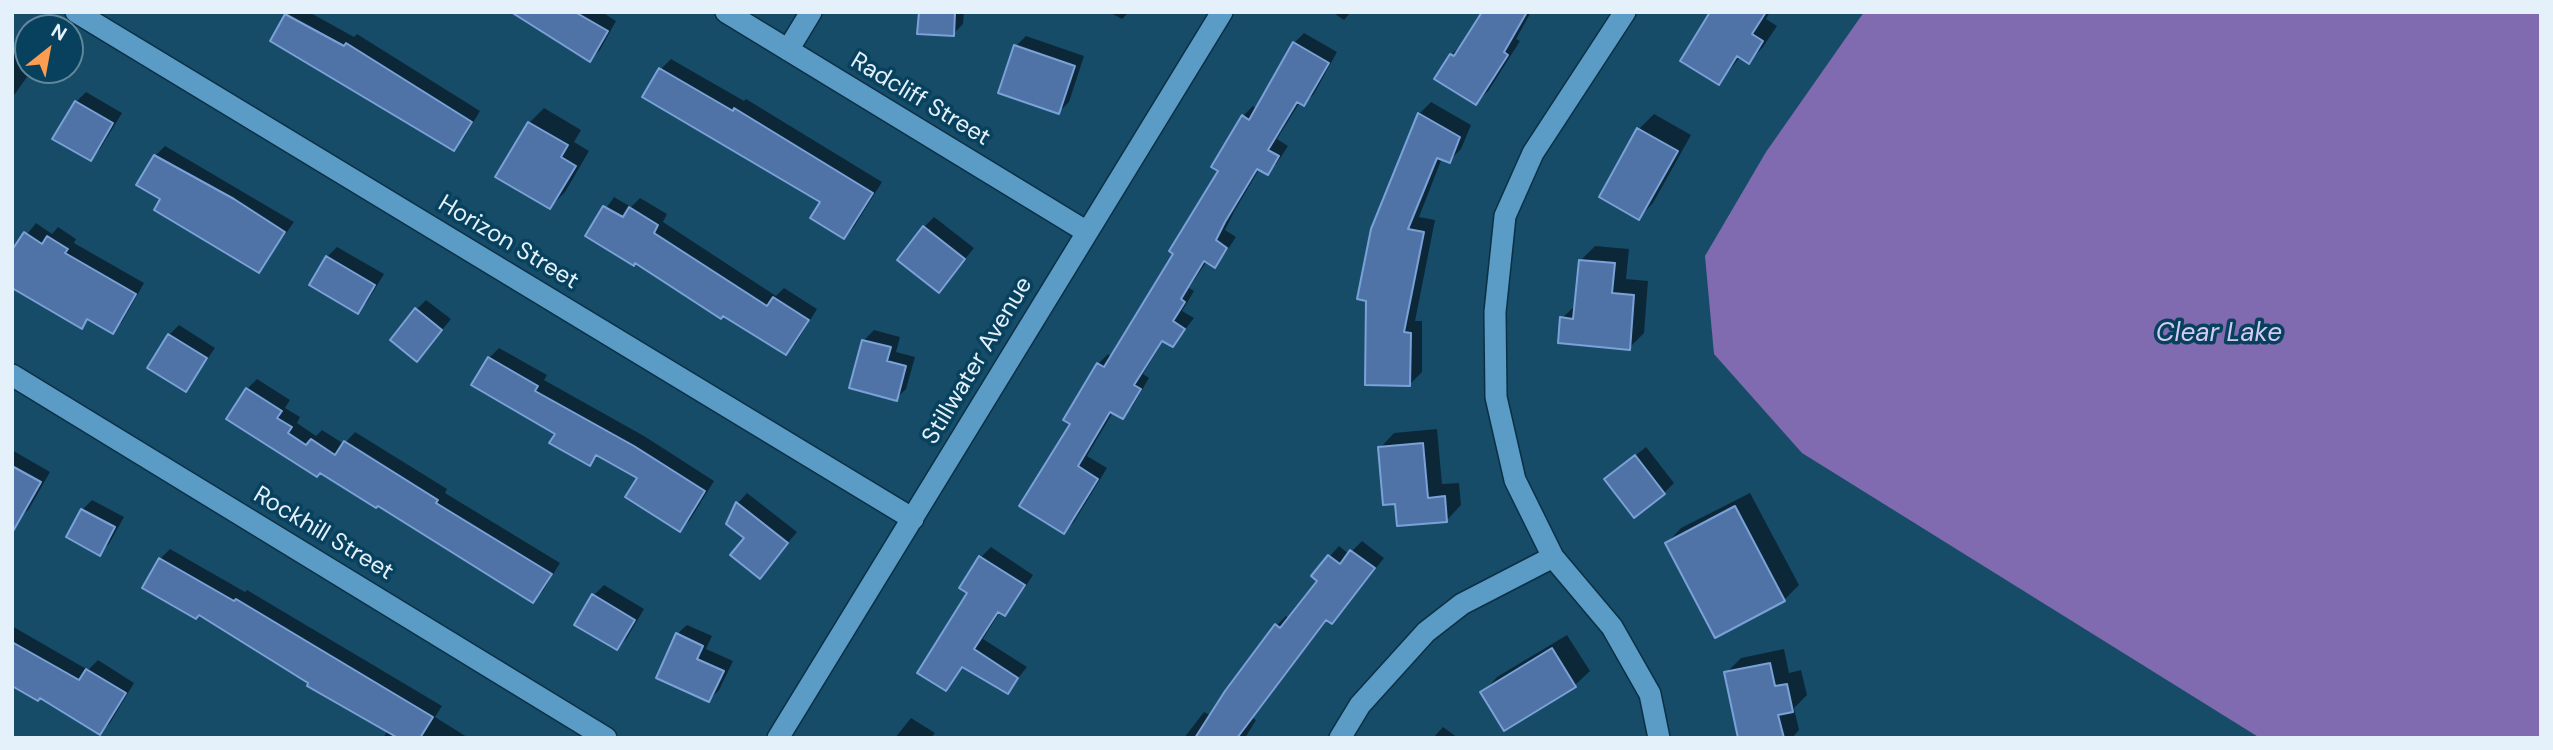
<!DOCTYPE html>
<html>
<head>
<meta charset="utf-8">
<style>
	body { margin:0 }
	#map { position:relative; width:2553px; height:750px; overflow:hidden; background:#174c69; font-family:"DM Sans",sans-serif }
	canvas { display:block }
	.frame { position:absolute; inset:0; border:14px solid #e4f1fa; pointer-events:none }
	.north { position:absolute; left:14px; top:14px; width:70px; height:70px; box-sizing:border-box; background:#08415d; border:2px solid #60879c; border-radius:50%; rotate:31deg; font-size:19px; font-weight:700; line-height:28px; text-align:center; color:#e4f1fa }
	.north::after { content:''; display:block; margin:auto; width:24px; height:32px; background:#fc9d52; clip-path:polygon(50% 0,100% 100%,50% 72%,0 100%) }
</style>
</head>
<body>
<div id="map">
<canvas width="2553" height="750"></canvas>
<div class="frame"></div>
<div class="north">N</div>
</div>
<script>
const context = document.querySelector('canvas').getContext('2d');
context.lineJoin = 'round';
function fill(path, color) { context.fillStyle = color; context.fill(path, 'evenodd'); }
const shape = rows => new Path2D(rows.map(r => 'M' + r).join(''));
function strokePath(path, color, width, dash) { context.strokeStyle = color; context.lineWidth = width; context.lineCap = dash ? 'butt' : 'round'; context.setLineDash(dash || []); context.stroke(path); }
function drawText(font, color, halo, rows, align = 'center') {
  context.font = font + ' "DM Sans",sans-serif'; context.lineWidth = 7; context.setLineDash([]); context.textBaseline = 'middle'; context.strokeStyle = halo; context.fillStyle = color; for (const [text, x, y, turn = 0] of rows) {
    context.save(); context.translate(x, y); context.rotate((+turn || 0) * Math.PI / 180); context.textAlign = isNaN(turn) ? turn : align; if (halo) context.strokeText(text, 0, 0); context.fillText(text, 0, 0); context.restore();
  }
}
fill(shape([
	[1864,12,2541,12,2541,738,2260,738,1802,453,1714,354,1705,256,1766,152]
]), '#806bb0');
fill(shape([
	[290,12,309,12,354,37,357,34,480,111,464,138,454,148,287,15],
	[514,12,602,12,616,21,600,50,590,60],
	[920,12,964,12,963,24,953,34],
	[1109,12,1129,12,1122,19],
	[1332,12,1351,12,1344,20],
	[1478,12,1531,12,1516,39,1520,41,1489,90,1476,103,1451,55,1465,42,1481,16],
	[1712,12,1770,12,1766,19,1777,26,1763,47,1749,62,1741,56,1719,83],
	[1304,33,1337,52,1314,94,1304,104,1300,102,1277,139,1288,146,1277,163,1267,173,1260,168,1235,210,1225,230,1236,237,1224,255,1214,265,1207,261,1189,288,1194,291,1182,311,1194,318,1173,345,1164,340,1143,374,1149,378,1132,407,1122,417,1113,412,1087,456,1107,468,1074,522,1064,532,1072,423,1098,364,1108,354,1112,357,1175,253,1221,171,1243,116,1253,106,1257,109,1294,43],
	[1026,36,1084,56,1069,102,1059,112,1016,46],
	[12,53,28,63,28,70,32,70,12,98],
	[671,59,744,101,746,99,882,182,854,227,844,237,823,201,661,69],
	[86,92,122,113,100,149,91,159,55,138,76,102],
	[1431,102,1471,125,1461,149,1449,161,1442,158,1419,217,1435,220,1415,321,1422,321,1422,372,1410,384,1367,299,1419,114],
	[544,108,581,130,574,142,589,151,565,192,550,207,498,176,529,123],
	[1654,114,1691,135,1653,203,1639,218,1639,129],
	[165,146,294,222,259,271,163,199,155,156],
	[614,197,631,207,640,198,667,214,663,222,776,296,784,288,817,309,796,343,786,353,636,261,587,236],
	[934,217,974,248,948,280,924,227],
	[36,223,52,234,58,227,76,239,74,243,144,283,122,322,112,332,89,318,81,326,12,253],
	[1595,246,1629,249,1626,279,1648,281,1644,333,1629,348,1562,318,1577,304,1580,261],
	[337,247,384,274,367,302,357,312,327,257],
	[426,300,451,319,417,360,416,310],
	[179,325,215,348,186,390,169,335],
	[874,330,900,337,896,352,915,357,906,389,896,399,864,340],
	[499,348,547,375,544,380,644,436,714,481,690,520,680,530,639,477,599,455,590,464,557,433,473,385,489,358],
	[257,379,290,400,285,408,300,417,297,423,316,436,322,430,344,444,355,432,447,489,445,493,560,563,543,591,533,601,378,504,320,471,247,389],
	[1437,429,1442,484,1459,483,1461,505,1447,520,1397,502,1380,448,1394,433],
	[1646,447,1674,483,1664,493,1606,479],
	[12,450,50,472,29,509,19,519,12,515],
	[747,493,797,532,760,576,746,537,728,523,738,503],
	[1750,493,1799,585,1784,600,1667,543,1681,528],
	[92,500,124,517,109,544,99,553,82,510],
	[1362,541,1384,558,1341,612,1332,622,1328,619,1253,718,1256,720,1245,738,1184,738,1204,712,1212,716,1276,626,1286,616,1290,618,1320,581,1314,576,1330,556,1339,546,1349,554],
	[991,547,1033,575,1014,604,1004,614,1000,612,983,639,1027,667,1007,692,964,666,946,689,981,557],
	[170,549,245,592,247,590,442,706,435,717,467,737,383,738,388,730,311,683,160,559],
	[604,585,644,609,627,638,617,648,594,595],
	[687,625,712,636,706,649,733,661,719,690,709,700,677,634],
	[12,626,88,670,98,660,134,683,110,723,100,733,40,696,12,684],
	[1567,635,1590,671,1575,685,1483,692,1497,677],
	[1784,649,1789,673,1801,670,1807,695,1794,708,1799,730,1792,738,1740,738,1726,673,1741,658],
	[911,718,935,733,931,738,895,738],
	[1443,727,1458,738,1433,738]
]), '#0007');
const building = shape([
	[511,12,575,12,608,31,590,62,511,12],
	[919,12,955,12,954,36,917,34,919,12],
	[1482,12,1527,12,1504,52,1508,55,1476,105,1434,79,1450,54,1454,56,1482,12],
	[1710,12,1766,12,1752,34,1763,41,1749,64,1737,56,1719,85,1680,61,1710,12],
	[285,14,344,46,346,43,472,122,454,151,270,41,285,14],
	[1293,42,1329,63,1304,106,1297,102,1268,150,1279,156,1268,175,1257,169,1225,222,1216,240,1227,248,1215,268,1204,261,1181,299,1185,302,1173,321,1185,329,1173,347,1162,341,1134,385,1141,389,1123,419,1110,412,1078,466,1098,479,1064,534,1019,506,1070,424,1063,420,1097,363,1104,367,1173,254,1169,251,1218,171,1211,167,1242,115,1249,120,1293,42],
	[1014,45,1075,66,1059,114,998,93,1014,45],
	[659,68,733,111,734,108,873,193,844,239,810,218,820,202,642,97,659,68],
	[75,101,113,123,91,161,52,139,75,101],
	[1418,113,1460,137,1450,163,1437,158,1408,229,1424,232,1404,332,1411,333,1410,386,1365,385,1366,301,1357,299,1371,229,1418,113],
	[528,122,568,145,561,157,576,166,550,209,495,177,528,122],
	[1637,128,1678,151,1639,220,1599,197,1637,128],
	[154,155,234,199,285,232,259,273,154,210,160,199,136,185,154,155],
	[603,206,623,217,629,207,658,225,654,233,767,306,773,297,809,320,786,355,723,316,721,319,635,263,634,266,585,236,603,206],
	[923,226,965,259,939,293,897,260,923,226],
	[24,232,42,244,47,236,68,249,65,253,136,294,113,334,87,319,82,329,12,288,12,250,24,232],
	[326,256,375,285,358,314,309,285,326,256],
	[1579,260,1615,263,1612,293,1634,295,1630,350,1558,343,1560,317,1573,319,1579,260],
	[415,308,442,330,417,362,390,340,415,308],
	[168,334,207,358,186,392,147,368,168,334],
	[862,340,891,347,887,361,906,366,897,401,849,388,862,340],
	[488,357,538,386,535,391,634,446,705,491,680,532,625,497,637,478,596,455,590,466,549,443,555,434,471,385,488,357],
	[246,388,282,411,277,418,292,427,288,433,306,445,311,439,335,455,344,441,438,500,436,503,552,574,533,603,378,506,376,508,320,473,317,477,226,419,246,388],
	[1423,443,1428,498,1445,496,1447,522,1397,526,1395,504,1383,505,1378,447,1423,443],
	[1635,455,1665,494,1634,518,1604,479,1635,455],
	[12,466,41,482,12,533,12,466],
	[736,502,788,543,760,579,730,555,744,538,726,524,736,502],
	[1735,506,1785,601,1715,638,1665,543,1735,506],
	[81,509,115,527,100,556,66,537,81,509],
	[1350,550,1375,568,1332,624,1326,620,1237,738,1195,738,1225,691,1275,624,1280,628,1317,581,1311,576,1328,555,1340,564,1350,550],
	[979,556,1025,585,1005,616,998,612,974,649,1018,678,1008,694,962,667,946,691,917,673,967,593,959,588,979,556],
	[159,558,234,601,236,599,433,717,420,738,398,738,307,686,308,683,199,615,196,619,142,588,159,558],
	[592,594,635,620,617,650,574,625,592,594],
	[676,633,703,646,697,659,724,671,709,702,656,678,676,633],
	[12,642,79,680,86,669,126,693,100,735,40,698,38,701,12,686,12,642],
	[1552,648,1576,687,1504,731,1480,692,1552,648],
	[1770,663,1775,686,1787,684,1793,712,1778,715,1784,738,1738,738,1724,672,1770,663]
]);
fill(building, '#4f73a7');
strokePath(building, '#7ba2d8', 2);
const street = shape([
	[76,12,913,519],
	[726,12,1087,232],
	[1625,12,1533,153,1505,216,1495,312,1496,397,1515,480,1553,557,1612,627,1650,694,1659,738],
	[788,50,811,12],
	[12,375,606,738],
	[778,738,1222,12],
	[1340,738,1360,705,1426,632,1462,604,1553,557]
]);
strokePath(street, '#0b3045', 24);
strokePath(street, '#5a9cc5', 21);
drawText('24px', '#e4f1fa', '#08415d', [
	["Radcliff Street",920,100,31],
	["Horizon Street",508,243,31],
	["Stillwater Avenue",978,361,-59],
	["Rockhill Street",323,534,31]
]);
drawText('italic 26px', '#d5cbf2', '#08415d', [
	["Clear Lake",2219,334]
]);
</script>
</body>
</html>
